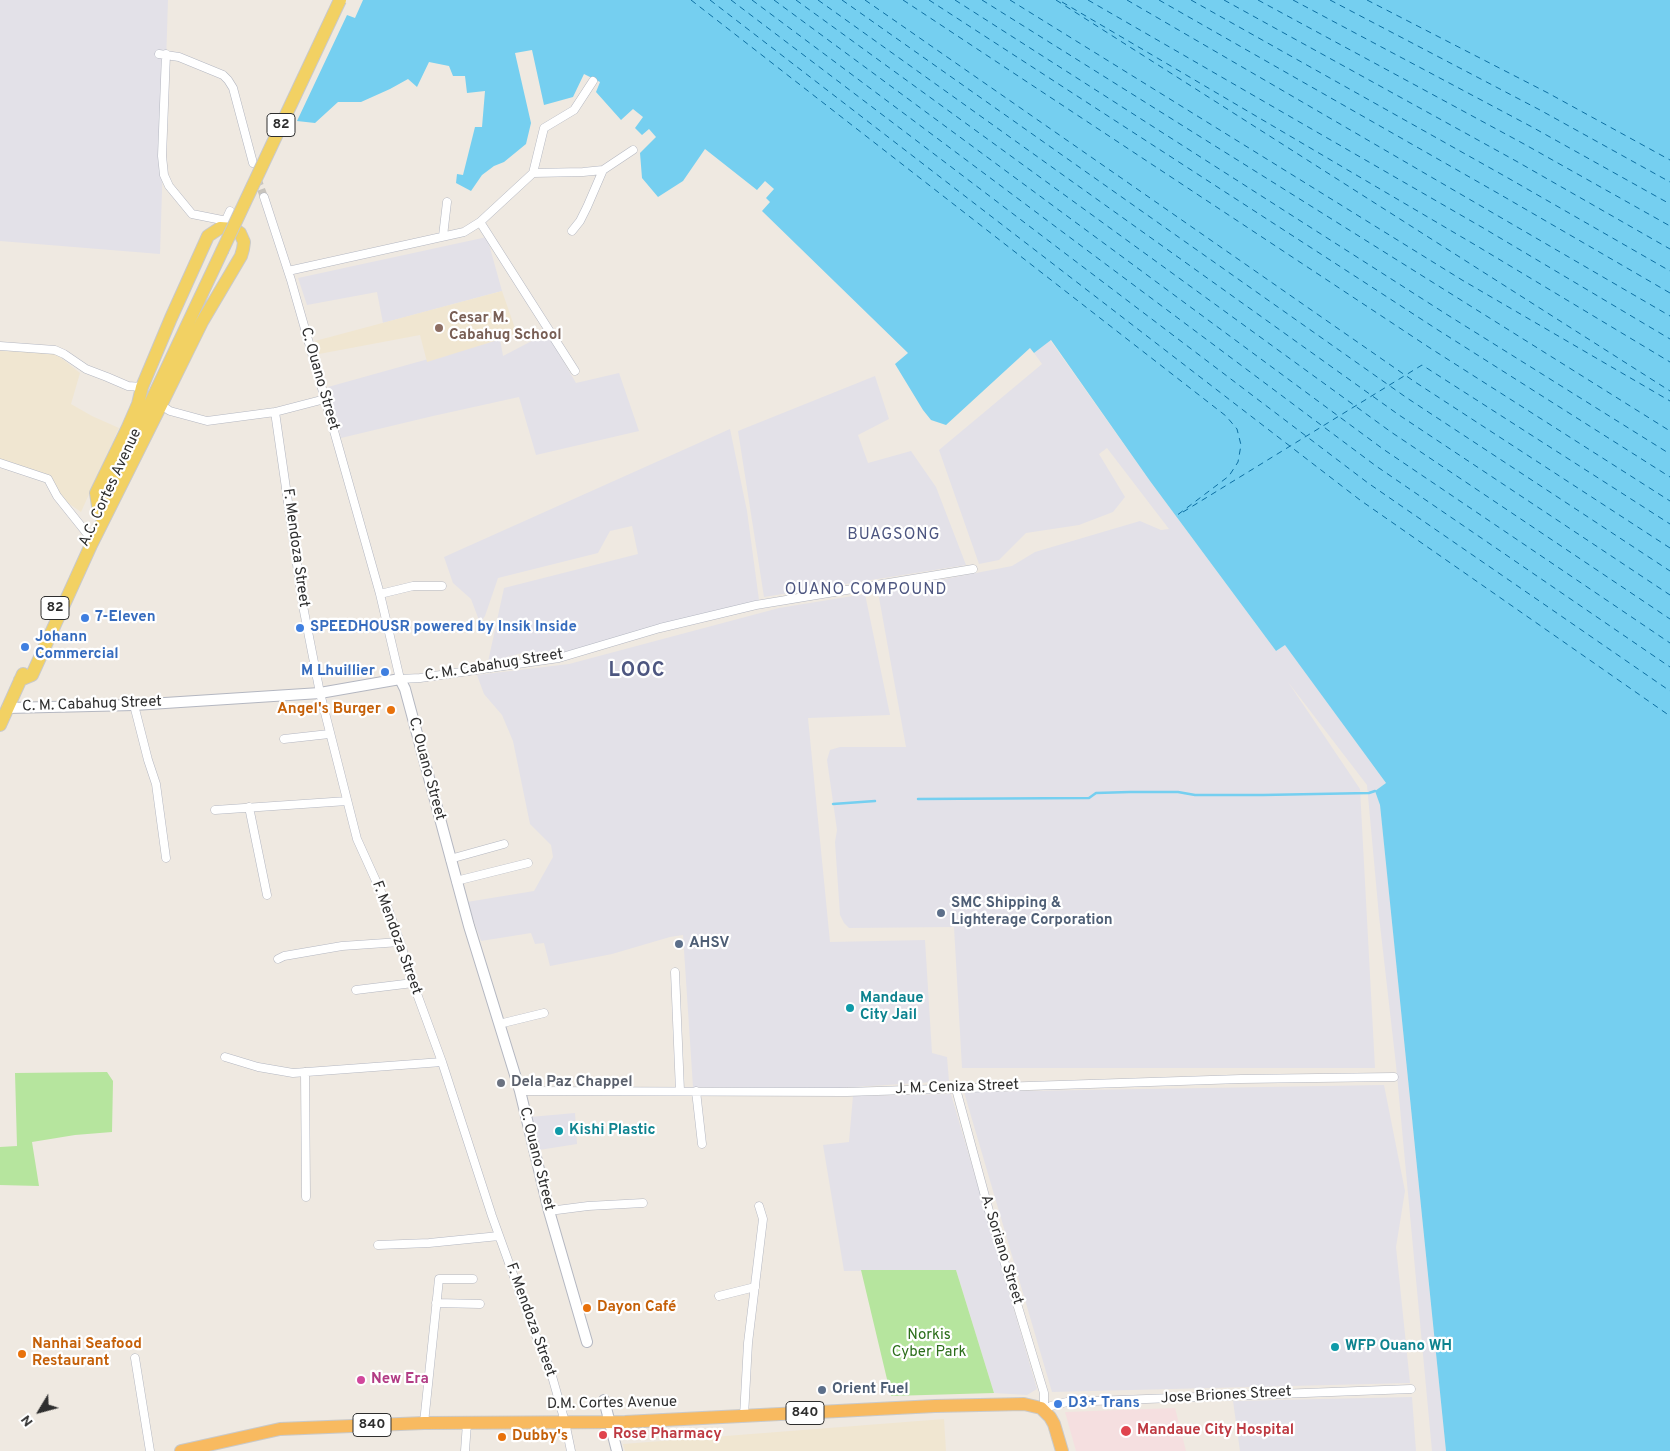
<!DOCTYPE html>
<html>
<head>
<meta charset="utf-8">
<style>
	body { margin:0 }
	#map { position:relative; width:1670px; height:1451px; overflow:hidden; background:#efe9e1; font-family:Overpass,sans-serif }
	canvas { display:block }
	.north { position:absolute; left:15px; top:1386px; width:50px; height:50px; -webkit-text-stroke:4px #fff; paint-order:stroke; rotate:233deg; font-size:14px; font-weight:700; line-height:20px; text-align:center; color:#2e2e2e }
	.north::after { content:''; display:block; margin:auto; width:18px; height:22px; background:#2e2e2e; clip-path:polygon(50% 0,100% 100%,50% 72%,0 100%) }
</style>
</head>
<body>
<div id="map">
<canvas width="1670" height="1451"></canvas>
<div class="north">N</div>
</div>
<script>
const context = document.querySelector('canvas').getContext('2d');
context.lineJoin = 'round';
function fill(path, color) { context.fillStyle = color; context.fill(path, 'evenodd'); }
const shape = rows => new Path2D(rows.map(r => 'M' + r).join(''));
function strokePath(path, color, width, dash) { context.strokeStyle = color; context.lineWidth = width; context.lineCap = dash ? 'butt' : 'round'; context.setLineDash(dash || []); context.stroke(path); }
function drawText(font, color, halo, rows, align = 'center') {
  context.font = font + ' Overpass,sans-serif'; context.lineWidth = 4.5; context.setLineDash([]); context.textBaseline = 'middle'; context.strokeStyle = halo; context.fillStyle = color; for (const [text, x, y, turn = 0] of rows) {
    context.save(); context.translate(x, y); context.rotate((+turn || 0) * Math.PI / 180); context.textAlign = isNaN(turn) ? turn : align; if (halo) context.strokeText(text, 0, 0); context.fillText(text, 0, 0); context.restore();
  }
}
fill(shape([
	[0,0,168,0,160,254,0,241],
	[487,237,502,291,383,323,377,292,307,305,298,278],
	[547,333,576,383,619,373,639,431,536,455,519,397,433,416,341,438,328,387,500,339,503,356],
	[1050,340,1150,481,1276,651,1285,644,1386,783,1375,791,1380,804,1446,1451,1432,1451,1396,1065,1379,916,1367,785,1288,682,1360,789,1375,1068,962,1068,954,927,849,928,844,923,840,915,835,842,837,830,827,760,830,750,840,747,906,747,878,592,1012,566,1035,552,1140,521,1161,530,1169,529,1107,448,1099,454,1125,497,1113,512,1079,525,1026,533,999,560,979,564,939,450,1042,364,1034,353],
	[875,376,889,419,858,435,868,463,911,451,936,487,966,565,764,597,738,431],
	[730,429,747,511,759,600,554,656,526,652,488,662,504,588,638,554,632,526,610,531,598,553,498,578,485,616,480,623,471,599,453,583,444,557],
	[865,594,890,715,808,718,830,942,925,940,932,1053,947,1057,949,1081,824,1089,693,1087,683,935,670,937,612,954,550,966,544,943,535,944,531,933,481,941,467,902,534,891,553,857,551,845,530,824,513,741,502,715,484,694,477,675,569,664,779,608],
	[1384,1085,1405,1191,1396,1247,1410,1383,1052,1392,964,1092],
	[951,1094,1037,1389,1027,1395,994,1393,956,1270,844,1271,823,1145,849,1142,853,1096],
	[575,1113,577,1144,539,1150,530,1117],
	[1412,1397,1416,1451,1240,1451,1233,1401]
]), '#e3e1e8');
fill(shape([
	[502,291,517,334,427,362,420,335,319,354,315,341],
	[0,351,55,353,80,373,71,404,92,416,119,428,81,512,61,498,49,478,0,461],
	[944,1419,946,1451,625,1451,623,1444]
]), '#f0e6d1');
fill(shape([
	[1175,1408,1186,1451,1076,1451,1065,1412]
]), '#f5dfe0');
fill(shape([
	[107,1072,113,1081,112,1132,75,1135,32,1142,39,1186,0,1185,0,1147,17,1146,15,1073],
	[861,1270,956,1270,994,1393,891,1396]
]), '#b6e59e');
fill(shape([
	[363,0,1670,0,1670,1451,1446,1451,1380,805,1375,791,1386,783,1285,645,1276,651,1150,481,1051,340,1034,353,1030,348,946,425,931,420,923,410,895,364,908,353,762,211,770,202,766,198,774,189,765,181,757,190,705,149,683,181,658,197,642,178,640,153,656,137,649,129,642,135,635,128,643,117,633,109,621,120,596,92,600,82,584,74,573,97,544,105,532,50,515,53,531,123,526,144,504,162,494,166,482,175,471,191,456,183,457,174,463,175,475,127,482,127,485,91,467,93,465,76,453,76,449,66,429,62,417,87,408,79,390,89,361,102,338,102,315,123,297,121,347,15,355,18]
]), '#75cff0');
strokePath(shape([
	[918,799,1089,798,1096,793,1130,792,1178,792,1195,795,1263,795,1369,793,1375,791],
	[833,804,875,801]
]), '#75cff0', 2.5);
strokePath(shape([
	[691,0,1226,416,1237,429,1241,445,1238,462,1229,476,1176,516],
	[710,0,1360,500,1670,716],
	[731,0,1368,483,1670,691],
	[752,0,1376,466,1670,667],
	[774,0,1383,449,1670,643],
	[796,0,1391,432,1670,619],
	[818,0,1399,415,1670,595],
	[842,0,1407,398,1670,571],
	[865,0,1415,382,1670,548],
	[903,0,1430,348,1670,501],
	[929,0,1438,330,1670,477],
	[955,0,1446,314,1670,454],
	[982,0,1670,431],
	[1010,0,1462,280,1670,401],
	[1056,0,1670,391],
	[1088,0,1485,229,1670,339],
	[1127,0,1670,316],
	[1159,0,1501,195,1670,293],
	[1191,0,1508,178,1670,271],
	[1224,0,1516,161,1670,249],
	[1258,0,1524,144,1670,226],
	[1293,0,1532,127,1670,204],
	[1330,0,1540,110,1670,182],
	[1367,0,1548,93,1670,160],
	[1062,2,1477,246,1670,362],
	[1183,512,1422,365,1670,524]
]), '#0d6fa3', 1, [6, 5]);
strokePath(shape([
	[257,178,264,197]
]), '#c8c4bd', 8, [8, 4]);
const minor = shape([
	[159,54,179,57,223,75,228,80,233,88,253,163],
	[166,54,162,156,164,175,169,186,192,214,222,220,227,223,230,228],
	[533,173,544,128,574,110,593,81],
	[264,197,291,280,325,399,380,594,400,679,420,678,559,658,660,628,756,605,973,569],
	[225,222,230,211],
	[480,222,575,371],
	[572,231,580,221,587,207,603,170],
	[443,236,447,202],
	[288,271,464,232,480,222,533,173,583,172,603,170,633,150],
	[0,346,55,350,64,354,86,369,107,377,128,386,142,387],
	[161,405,170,411,207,421,275,412,325,399],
	[275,412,303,606,320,693,357,839,386,903,400,942,413,983,442,1062,492,1216,531,1324,550,1369,565,1422,571,1451],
	[0,463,48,479,57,496,89,536],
	[380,594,413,586,442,586],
	[134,705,148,760,156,784,166,858],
	[284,739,329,734],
	[249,807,267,895],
	[215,810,347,801],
	[450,859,504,844],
	[456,881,528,863],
	[278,959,284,956,342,946,400,942],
	[675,972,680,1091],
	[356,990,413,983],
	[499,1024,544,1013],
	[225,1057,258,1067,293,1073,442,1062],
	[305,1072,306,1197],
	[956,1089,989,1211,1044,1393,1044,1411],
	[520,1091,847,1092,1241,1079,1394,1077],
	[696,1091,702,1144],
	[549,1211,588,1206,643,1203],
	[378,1245,429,1243,499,1236],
	[719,1296,755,1287],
	[436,1303,480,1304],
	[135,1358,150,1451],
	[1044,1411,1051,1406,1067,1402,1411,1389],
	[744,1416,748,1343,763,1219,759,1206],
	[424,1423,439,1279,473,1279],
	[465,1451,467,1423]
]);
const tertiary = shape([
	[7,708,134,705,320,693,400,679,405,689,469,926,520,1091,549,1211,587,1342],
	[604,1400,617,1451]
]);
const primary = shape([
	[108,493,222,251],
	[20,680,32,675,91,545,161,405,202,322,241,256,243,249,244,242,240,233,234,229,220,228,208,236,171,318,142,387,138,404,128,427,96,493,99,512],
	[0,725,23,674]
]);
const trunk = shape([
	[181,1451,280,1429,424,1423,625,1422,935,1406,1024,1404,1041,1408,1050,1417,1054,1424,1062,1451]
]);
strokePath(minor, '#b4b7c1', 9);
strokePath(tertiary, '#b4b7c1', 12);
strokePath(primary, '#c9c9c9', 14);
strokePath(trunk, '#c9c9c9', 14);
strokePath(minor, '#fff', 8);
strokePath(tertiary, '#fff', 10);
strokePath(primary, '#f2d163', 12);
strokePath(trunk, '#f8ba60', 12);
const primaryBridge = shape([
	[222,251,340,0]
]);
strokePath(primaryBridge, '#c9c9c9', 14, []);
strokePath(primaryBridge, '#f2d163', 12);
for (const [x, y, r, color] of [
	[439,328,5,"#8d6e63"],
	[85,618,5,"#3f7fe0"],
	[300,628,5,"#3f7fe0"],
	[25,647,5,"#3f7fe0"],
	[385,672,5,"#3f7fe0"],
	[391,710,5,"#e8710a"],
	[941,913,5,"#5c6f8a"],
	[679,944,5,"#5c6f8a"],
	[850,1008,5,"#0f9aa8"],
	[501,1083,5,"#6b7280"],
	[559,1131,5,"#0f9aa8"],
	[587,1308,5,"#e8710a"],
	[1335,1347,5,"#0f9aa8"],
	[22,1354,5,"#e8710a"],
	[361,1380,5,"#d1479c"],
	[822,1390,5,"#5c6f8a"],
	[1058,1404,5,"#3f7fe0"],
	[1126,1431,6,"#e0444e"],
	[603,1435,5,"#e0444e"],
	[502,1437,5,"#e8710a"]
]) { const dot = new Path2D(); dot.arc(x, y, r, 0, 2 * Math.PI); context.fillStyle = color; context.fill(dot); strokePath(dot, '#fff', 2); }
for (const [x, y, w] of [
	[281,125,28],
	[55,608,28],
	[805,1413,38],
	[372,1425,38]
]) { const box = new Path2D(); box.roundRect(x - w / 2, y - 11.5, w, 23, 4); context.fillStyle = '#fff'; context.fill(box); strokePath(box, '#2e2e2e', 1); }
drawText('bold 14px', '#2e2e2e', null, [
	["82",281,125],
	["82",55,608],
	["840",805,1413],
	["840",372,1425]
]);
drawText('bold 15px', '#785e54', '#fff', [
	["Cesar M.",449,319],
	["Cabahug School",449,336]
], 'left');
drawText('15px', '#2e2e2e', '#fff', [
	["C. Ouano Street",319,379,74],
	["A.C. Cortes Avenue",111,488,-65],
	["F. Mendoza Street",295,548,82],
	["C. M. Cabahug Street",494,666,-9],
	["C. M. Cabahug Street",92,705,-2],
	["C. Ouano Street",426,769,75],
	["F. Mendoza Street",396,938,70],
	["J. M. Ceniza Street",957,1088,-2],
	["C. Ouano Street",536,1159,76],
	["A. Soriano Street",1001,1250,73],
	["F. Mendoza Street",530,1320,70],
	["Jose Briones Street",1226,1396,-3],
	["D.M. Cortes Avenue",612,1404,-1]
]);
drawText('bold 15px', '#366cbe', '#fff', [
	["7-Eleven",95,618],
	["SPEEDHOUSR powered by Insik Inside",310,628],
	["Johann",35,638],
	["Commercial",35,655],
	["M Lhuillier",375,672,"right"],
	["D3+ Trans",1068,1404]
], 'left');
drawText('bold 15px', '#c56008', '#fff', [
	["Angel's Burger",381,710,"right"],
	["Dayon Café",597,1308],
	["Nanhai Seafood",32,1345],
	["Restaurant",32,1362],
	["Dubby's",512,1437]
], 'left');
drawText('bold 15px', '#4e5e75', '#fff', [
	["SMC Shipping &",951,904],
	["Lighterage Corporation",951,921],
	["AHSV",689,944],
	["Orient Fuel",832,1390]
], 'left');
drawText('bold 15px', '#0d838f', '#fff', [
	["Mandaue",860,999],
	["City Jail",860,1016],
	["Kishi Plastic",569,1131],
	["WFP Ouano WH",1345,1347]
], 'left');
drawText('bold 15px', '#5b616d', '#fff', [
	["Dela Paz Chappel",511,1083]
], 'left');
drawText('15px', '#2c6e1b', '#fff', [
	["Norkis",929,1336],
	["Cyber Park",929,1353]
]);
drawText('bold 15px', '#b23c85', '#fff', [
	["New Era",371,1380]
], 'left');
drawText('bold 15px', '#be3a42', '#fff', [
	["Mandaue City Hospital",1137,1431],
	["Rose Pharmacy",613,1435]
], 'left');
context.letterSpacing = '1px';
drawText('16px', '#4d5680', '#fff', [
	["BUAGSONG",894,536],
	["OUANO COMPOUND",866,591]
]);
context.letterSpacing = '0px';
context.letterSpacing = '1px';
drawText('bold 20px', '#4d5680', '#fff', [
	["LOOC",637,672]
]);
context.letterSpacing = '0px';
</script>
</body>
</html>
